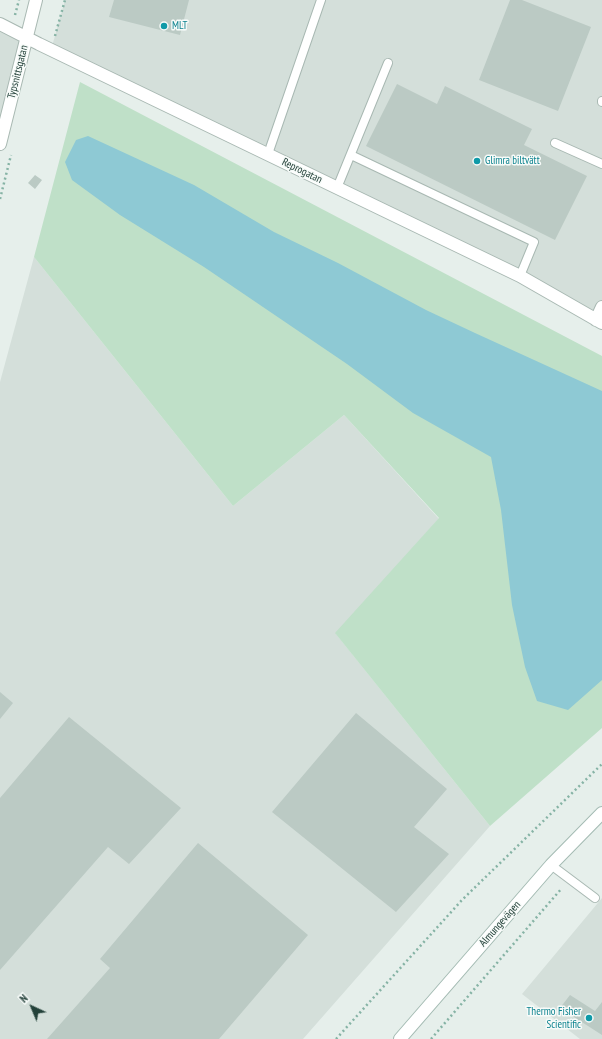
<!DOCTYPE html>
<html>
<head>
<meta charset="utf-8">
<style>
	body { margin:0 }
	#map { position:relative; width:602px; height:1039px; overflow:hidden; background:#e6efeb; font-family:"PT Sans Narrow",sans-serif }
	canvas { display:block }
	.north { position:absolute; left:12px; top:987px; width:40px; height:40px; -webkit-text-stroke:3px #f7fbf9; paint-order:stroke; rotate:316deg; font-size:11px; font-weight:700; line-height:16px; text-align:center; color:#24423a }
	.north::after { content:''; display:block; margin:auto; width:14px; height:18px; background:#24423a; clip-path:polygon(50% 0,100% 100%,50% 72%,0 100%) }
</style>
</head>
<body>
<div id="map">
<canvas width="602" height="1039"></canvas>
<div class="north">N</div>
</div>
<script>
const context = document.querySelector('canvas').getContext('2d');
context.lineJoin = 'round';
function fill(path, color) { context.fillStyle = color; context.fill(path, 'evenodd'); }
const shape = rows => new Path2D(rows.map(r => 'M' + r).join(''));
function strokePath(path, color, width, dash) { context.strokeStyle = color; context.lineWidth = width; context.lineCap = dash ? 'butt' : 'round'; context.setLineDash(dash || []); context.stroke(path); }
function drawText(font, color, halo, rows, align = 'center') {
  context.font = font + ' "PT Sans Narrow",sans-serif'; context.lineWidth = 3; context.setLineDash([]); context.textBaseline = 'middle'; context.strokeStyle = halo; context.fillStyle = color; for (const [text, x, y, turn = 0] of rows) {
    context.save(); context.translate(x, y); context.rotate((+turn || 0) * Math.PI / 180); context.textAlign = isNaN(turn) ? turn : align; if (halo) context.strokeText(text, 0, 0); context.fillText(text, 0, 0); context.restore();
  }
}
fill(shape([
	[65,0,602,0,602,323,51,50],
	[0,24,27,38,0,142],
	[34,257,233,506,344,415,439,519,336,634,490,826,303,1039,0,1039,0,382],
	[602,898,602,1039,580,1039,522,994]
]), '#d4dfda');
fill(shape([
	[80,82,602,356,602,728,490,826,335,633,439,518,344,415,233,506,34,257]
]), '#bfe0c8');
fill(shape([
	[88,136,194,185,274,232,338,263,426,310,475,333,602,391,602,680,568,710,537,701,525,667,512,605,501,510,491,457,413,413,347,364,204,267,120,215,72,180,65,162,76,140]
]), '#8ec9d4');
fill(shape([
	[114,0,189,0,180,35,109,17],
	[510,0,522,0,591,27,558,111,479,80],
	[397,84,437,104,445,86,532,129,524,145,587,176,555,240,366,146],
	[35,175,42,180,35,189,28,183],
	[0,692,13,703,0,719],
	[356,713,447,789,414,827,449,854,396,912,272,812],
	[69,717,181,808,129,864,108,847,0,970,0,798],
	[198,843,308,935,219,1039,47,1039,110,968,100,959],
	[570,995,595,1011,602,1002,602,1035,560,1008]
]), '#bbcac4');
const service = shape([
	[602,102,602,101],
	[555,143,602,164],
	[268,154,321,0],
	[351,155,534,242,520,276],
	[337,188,388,63],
	[551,865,595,898]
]);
const minor = shape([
	[0,24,39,44,520,276,602,323],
	[0,144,36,0],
	[596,320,602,307]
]);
const secondary = shape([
	[400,1039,551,865,602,813]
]);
strokePath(service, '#a8b8b2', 10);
strokePath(minor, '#a8b8b2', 14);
strokePath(secondary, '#a4bbb3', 14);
strokePath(shape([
	[15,15,19,0],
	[55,36,65,0],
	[0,199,11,155],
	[336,1039,462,900,602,764],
	[431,1039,562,888]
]), '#86b3a5', 2.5, [2, 3]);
strokePath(service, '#fff', 8);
strokePath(minor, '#fff', 12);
strokePath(secondary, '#fff', 12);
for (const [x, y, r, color] of [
	[164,26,4,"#0f9aa8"],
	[477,161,4,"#0f9aa8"],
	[589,1018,4,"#0f9aa8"]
]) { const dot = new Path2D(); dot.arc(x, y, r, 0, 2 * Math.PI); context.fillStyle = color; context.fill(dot); strokePath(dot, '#f7fbf9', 1.5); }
drawText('11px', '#0d838f', '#f7fbf9', [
	["MLT",172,26],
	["Glimra biltvätt",485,161],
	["Thermo Fisher",581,1012,"right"],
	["Scientific",581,1025,"right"]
], 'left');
drawText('11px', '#24423a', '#f7fbf9', [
	["Typsnittsgatan",18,72,-76],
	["Reprogatan",302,171,26],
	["Almungevägen",500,924,-49]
]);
</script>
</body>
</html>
